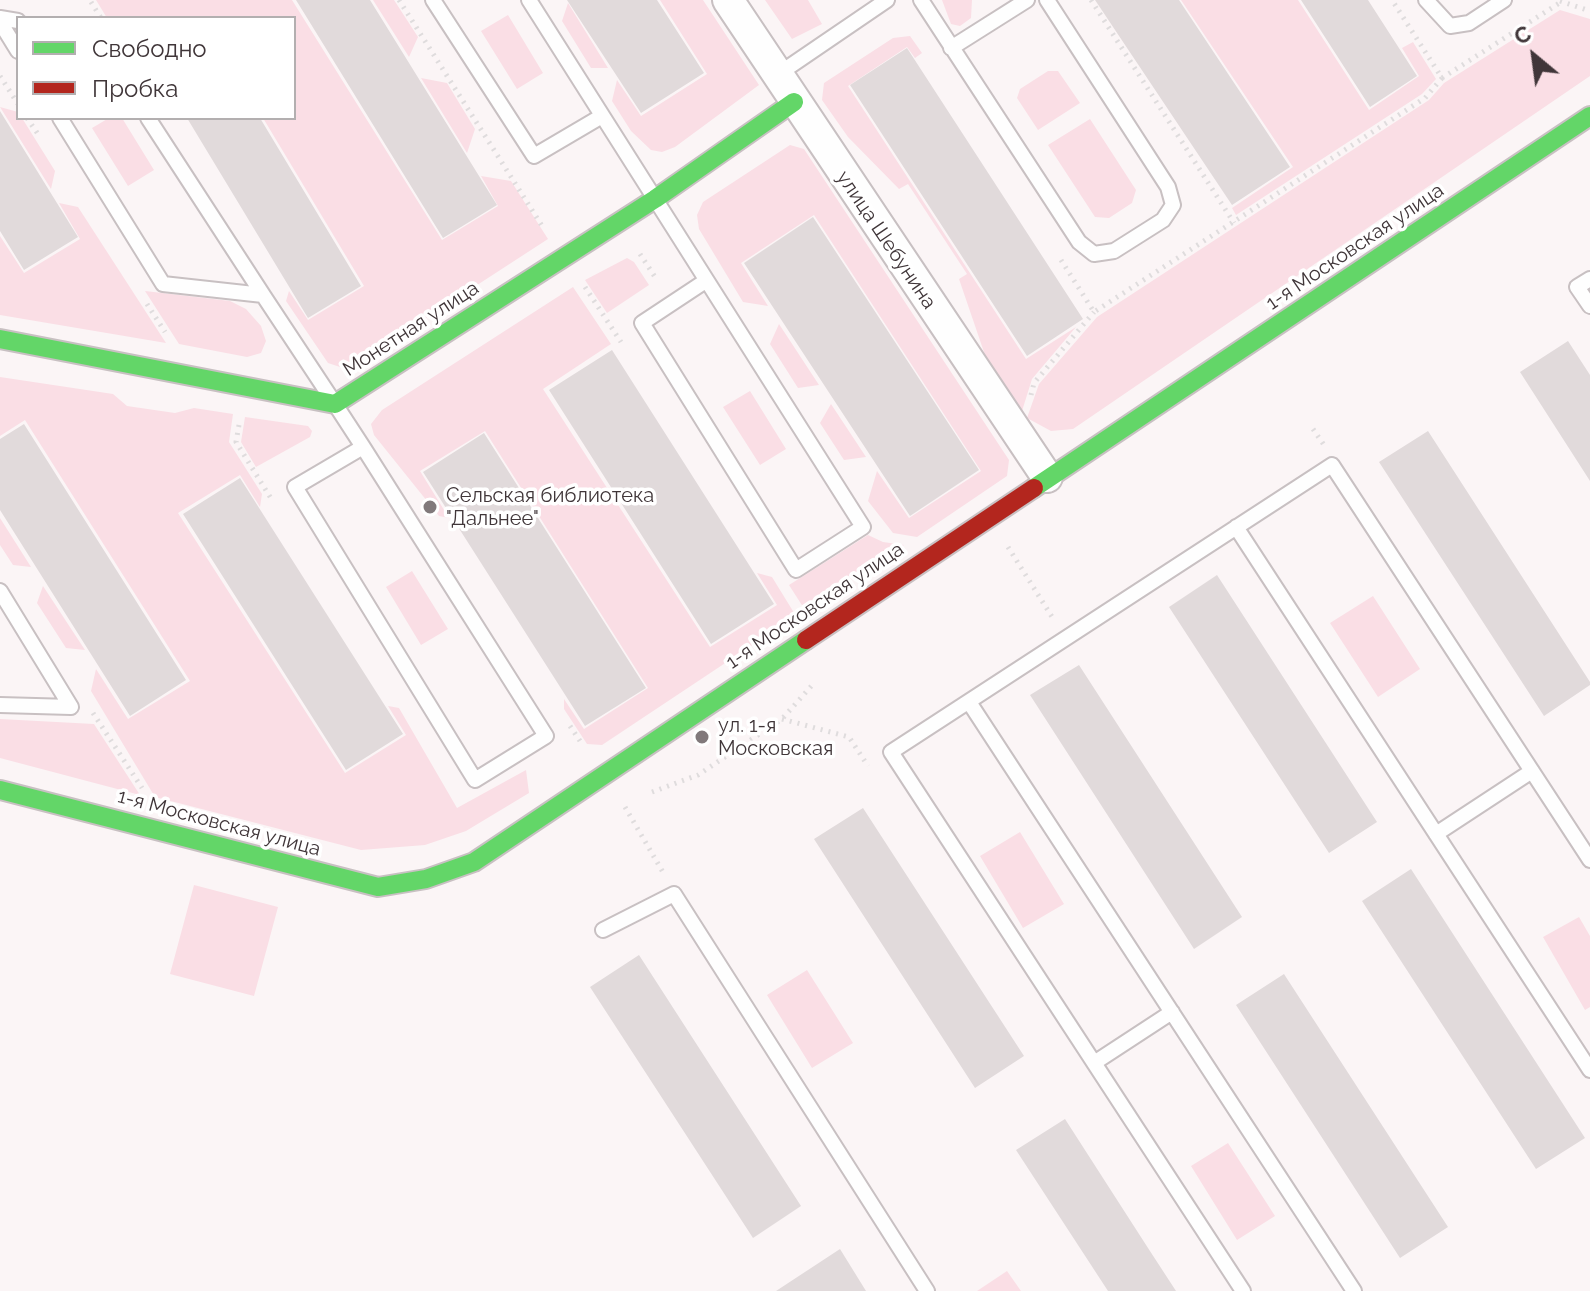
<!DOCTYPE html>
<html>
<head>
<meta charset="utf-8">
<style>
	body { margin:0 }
	#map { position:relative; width:1590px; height:1291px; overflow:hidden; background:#fbf5f6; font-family:Raleway,sans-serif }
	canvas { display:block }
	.legend { position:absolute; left:16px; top:16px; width:280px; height:104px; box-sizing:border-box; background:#fff; border:2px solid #b3afb0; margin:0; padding:10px 14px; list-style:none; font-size:24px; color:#403639 }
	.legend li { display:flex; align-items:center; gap:16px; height:40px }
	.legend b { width:40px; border:2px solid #b3afb0 }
	.north { position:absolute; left:1494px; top:16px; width:80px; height:80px; -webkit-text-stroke:6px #fff; paint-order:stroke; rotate:331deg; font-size:22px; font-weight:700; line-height:32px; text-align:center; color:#403639 }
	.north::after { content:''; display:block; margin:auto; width:28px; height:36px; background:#403639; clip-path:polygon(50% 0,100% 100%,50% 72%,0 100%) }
</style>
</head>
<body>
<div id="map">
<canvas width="1590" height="1291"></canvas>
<ul class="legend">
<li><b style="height:10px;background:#63d668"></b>Свободно</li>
<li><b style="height:10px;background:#b3261e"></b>Пробка</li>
</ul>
<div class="north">С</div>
</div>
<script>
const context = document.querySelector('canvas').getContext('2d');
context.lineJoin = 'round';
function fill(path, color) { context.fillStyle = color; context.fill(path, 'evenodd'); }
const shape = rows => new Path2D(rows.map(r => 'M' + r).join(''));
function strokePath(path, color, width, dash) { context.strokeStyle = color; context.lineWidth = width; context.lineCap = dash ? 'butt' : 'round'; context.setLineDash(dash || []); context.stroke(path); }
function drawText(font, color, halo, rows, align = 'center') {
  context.font = font + ' Raleway,sans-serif'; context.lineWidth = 7; context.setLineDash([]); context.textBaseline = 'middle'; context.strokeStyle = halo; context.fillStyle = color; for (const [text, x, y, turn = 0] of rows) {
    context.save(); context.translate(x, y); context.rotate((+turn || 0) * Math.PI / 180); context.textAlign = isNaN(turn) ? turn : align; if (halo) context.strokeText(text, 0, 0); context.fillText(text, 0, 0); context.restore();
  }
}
fill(shape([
	[96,0,292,0,442,240,498,206,481,176,511,181,548,239,354,365,340,367,328,363,286,301,289,291,308,320,364,286,263,118,294,118,294,18,107,18],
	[373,0,394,0,418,37,409,57],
	[660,0,703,0,759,85,675,147,662,152,651,150,631,131,612,101,617,80,641,116,707,74],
	[765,0,808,0,822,24,792,39],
	[942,0,972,0,971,18,960,26,951,24],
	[1181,0,1298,0,1369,110,1419,76,1402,48,1413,42,1436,79,1422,94,1236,215,1232,208,1293,167],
	[568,3,608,68,591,68,562,21],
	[1560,10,1590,19,1590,76,1073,429,1051,431,1027,418,1039,384,1097,317,1429,100,1444,83],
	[508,15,543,73,517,89,481,31],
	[910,36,922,53,915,58,907,47,848,86,1026,359,1076,327,1032,379,1022,411,985,355,959,279,967,274,908,184,899,189,848,137,822,100,824,83,893,38],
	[1048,71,1058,71,1080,103,1038,130,1017,98,1020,89],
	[421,78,447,83,475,129,467,153],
	[0,107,18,112,18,118,22,118,55,171,51,189],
	[109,118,122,118,154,170,128,186,92,128],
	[1090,119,1136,190,1132,203,1109,218,1095,217,1048,145],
	[790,145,804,149,1009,460,1007,476,917,537,893,533,868,501,877,471,909,518,981,471,814,215,741,263,768,306,743,302,699,229,697,215,703,202],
	[59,203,78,207,166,343,0,315,0,236,24,273,80,239],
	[627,258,634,262,649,285,607,313,585,280],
	[573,287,611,344,543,389,710,647,777,605,757,573,772,577,796,616,602,745,587,744,564,709,564,699,584,729,648,688,485,431,420,471,449,518,439,516,374,435,371,424,382,410],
	[145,291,230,301,246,309,261,326,266,341,261,353,247,357,179,344],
	[779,324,819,385,798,388,770,344],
	[0,377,113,394,127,406,175,413,194,408,233,414,229,442,262,494,260,507,240,475,178,513,345,773,406,735,388,706,399,708,457,808,526,770,529,793,466,831,425,845,361,850,155,797,91,691,96,669,128,719,190,681,25,420,0,436],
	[750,391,786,449,760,465,723,407],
	[831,404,866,457,844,460,820,423],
	[245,417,308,426,312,431,310,437,256,467,241,442],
	[0,518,31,567,13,565,0,545],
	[868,535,883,542,904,545,805,610,789,585],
	[412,571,448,629,421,645,386,587],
	[43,586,85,650,66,648,37,603],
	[1373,596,1420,669,1378,697,1330,623],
	[0,719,94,724,140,795,0,758],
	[1020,832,1064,904,1023,928,980,856],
	[194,885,278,907,254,996,170,974],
	[1579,917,1590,936,1590,1007,1585,1010,1543,937],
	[807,970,853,1043,812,1068,767,995],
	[1228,1143,1275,1216,1237,1240,1191,1166],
	[1007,1271,1021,1291,977,1291]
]), '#fadee5');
fill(shape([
	[296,0,370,0,497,205,443,238],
	[567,0,657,0,704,73,641,113],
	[1095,0,1179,0,1290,167,1232,205],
	[1301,0,1368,0,1417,76,1370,107],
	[907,48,1083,319,1027,356,850,85],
	[0,111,78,237,24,270,0,231],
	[187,118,260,118,361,286,308,318],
	[813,217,979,470,910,516,744,263],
	[1568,341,1590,375,1590,481,1520,372],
	[612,350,774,604,711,644,549,390],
	[24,424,186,680,130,716,0,510,0,439],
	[1428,431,1590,682,1590,685,1544,716,1379,462],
	[484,433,646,688,585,726,423,472],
	[240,478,403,734,346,770,183,514],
	[1217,575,1377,822,1329,853,1169,607],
	[1079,665,1242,917,1194,949,1030,695],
	[863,808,1024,1056,975,1088,814,839],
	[1411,869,1585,1138,1536,1169,1362,901],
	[639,955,801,1206,753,1238,590,987],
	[1284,974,1448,1227,1400,1258,1236,1005],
	[1065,1119,1148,1248,1176,1291,1108,1291,1016,1150],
	[840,1249,866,1291,776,1291]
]), '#e1dadb');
const lane = shape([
	[433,0,534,156,602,116],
	[529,0,863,527,796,570,642,323,704,282],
	[921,0,1079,242,1094,254,1114,251,1163,220,1173,205,1168,187,1047,0],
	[1426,0,1450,26,1469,23,1504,0],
	[0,18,18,21],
	[0,22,18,51],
	[951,48,1027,0],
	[777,75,887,0],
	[60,118,163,284,263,295,335,404,363,447,546,736,475,780,295,487,363,447],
	[148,118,263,295],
	[1590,279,1577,287,1590,306],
	[1236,527,1590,1070],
	[0,591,71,707,0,705],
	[969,702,1354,1291],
	[1436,834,1532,771],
	[603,930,674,894,927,1291],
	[1094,1063,1172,1012],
	[1243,1291,891,752,1332,465,1590,860]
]);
const street = shape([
	[728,0,1047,477]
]);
const fast = shape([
	[0,339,335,404,655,199,794,102],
	[1034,488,1590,116],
	[0,790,378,887,426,879,474,862,806,640]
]);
const jam = shape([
	[806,640,1034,488]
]);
strokePath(lane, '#c8c0c2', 18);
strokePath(street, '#c8c0c2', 34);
strokePath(fast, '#c8c0c2', 22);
strokePath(jam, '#c8c0c2', 22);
strokePath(shape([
	[399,0,544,229],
	[1091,0,1234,223],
	[1560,1,1590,11],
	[91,2,101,18],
	[0,76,18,104],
	[1442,78,1561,2],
	[27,118,40,137],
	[640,254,657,280],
	[1061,260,1094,312,1425,98,1442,78,1392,0],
	[585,287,621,342],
	[147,304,165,332],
	[1031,395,1034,383,1094,312],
	[239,425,236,442,272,500],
	[1313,429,1324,445],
	[1008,547,1054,620],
	[93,713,142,788],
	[782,719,849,737,868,766],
	[570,726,582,744],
	[652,792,698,775,782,719,814,683],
	[625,807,664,874]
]), '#dfdcdd', 5, [2, 6]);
strokePath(lane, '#fefefe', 14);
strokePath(street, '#fefefe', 30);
strokePath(fast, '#63d668', 18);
strokePath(jam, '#b3261e', 18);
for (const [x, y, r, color] of [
	[430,507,8,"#81797b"],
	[702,737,8,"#81797b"]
]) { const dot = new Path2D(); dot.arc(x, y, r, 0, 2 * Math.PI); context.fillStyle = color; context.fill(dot); strokePath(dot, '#fff', 3); }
drawText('20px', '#403639', '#fff', [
	["улица Шебунина",886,240,56],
	["1-я Московская улица",1355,247,-34],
	["Монетная улица",411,329,-33],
	["1-я Московская улица",815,606,-34],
	["1-я Московская улица",219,823,15]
]);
drawText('20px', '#403639', '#fff', [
	["Сельская библиотека",446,496],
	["\"Дальнее\"",446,519],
	["ул. 1-я",718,726],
	["Московская",718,749]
], 'left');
</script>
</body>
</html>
